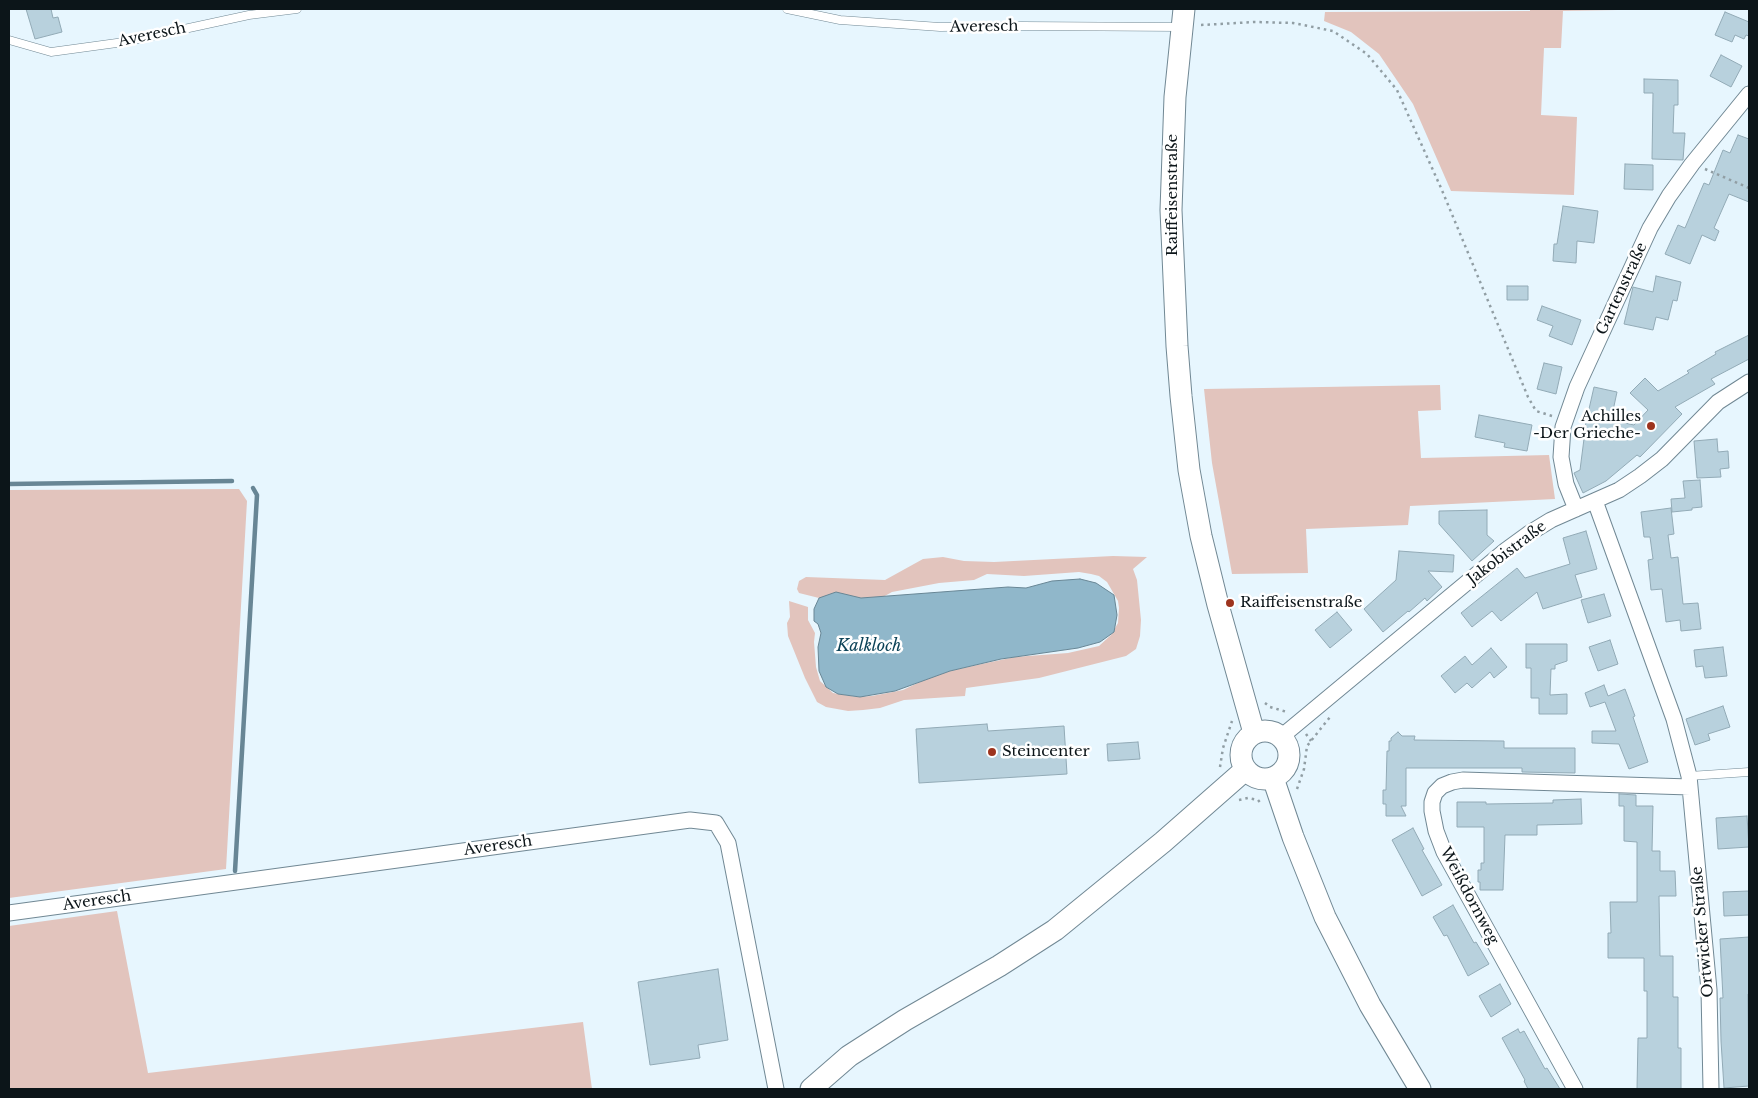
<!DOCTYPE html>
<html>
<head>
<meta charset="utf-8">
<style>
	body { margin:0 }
	#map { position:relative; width:1758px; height:1098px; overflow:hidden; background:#e7f6fe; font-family:"Libre Baskerville",serif }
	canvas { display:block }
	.frame { position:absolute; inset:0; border:10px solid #0c1519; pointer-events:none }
</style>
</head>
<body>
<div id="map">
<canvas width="1758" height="1098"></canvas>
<div class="frame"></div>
</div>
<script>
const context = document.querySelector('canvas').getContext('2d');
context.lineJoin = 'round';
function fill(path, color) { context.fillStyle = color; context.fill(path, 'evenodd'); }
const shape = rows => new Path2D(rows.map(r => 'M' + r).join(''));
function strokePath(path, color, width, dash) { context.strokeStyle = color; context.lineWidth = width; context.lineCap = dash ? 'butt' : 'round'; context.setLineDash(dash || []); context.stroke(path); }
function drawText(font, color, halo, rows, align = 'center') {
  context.font = font + ' "Libre Baskerville",serif'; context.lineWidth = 5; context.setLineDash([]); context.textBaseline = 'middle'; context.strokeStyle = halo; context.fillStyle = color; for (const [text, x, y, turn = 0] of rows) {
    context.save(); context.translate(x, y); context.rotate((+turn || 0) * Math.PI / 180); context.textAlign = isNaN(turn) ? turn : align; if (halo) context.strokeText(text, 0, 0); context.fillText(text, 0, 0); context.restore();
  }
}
fill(shape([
	[1530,9,1618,9,1618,10,1563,11,1561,48,1544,48,1541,115,1577,117,1574,195,1451,191,1413,104,1379,54,1351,32,1324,21,1325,12,1530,11],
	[1440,385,1441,410,1418,411,1421,458,1549,455,1555,499,1410,506,1408,525,1306,529,1308,573,1232,574,1212,463,1204,389],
	[239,489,247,501,226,869,9,898,9,490],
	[1113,556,1147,557,1133,569,1137,580,1141,620,1140,636,1136,649,1126,656,1039,678,966,688,965,696,904,700,880,708,863,710,848,711,826,707,817,702,805,678,788,636,787,623,790,617,789,601,808,607,808,620,815,633,814,642,816,667,820,681,833,693,857,697,872,696,903,690,924,680,950,671,977,665,1015,657,1068,653,1099,646,1111,635,1118,623,1119,608,1118,601,1107,582,1099,576,1091,574,1079,572,1024,576,987,574,974,580,939,583,892,592,872,603,823,599,799,593,797,589,799,581,806,577,885,580,923,559,943,557,964,561,994,562],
	[117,911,148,1073,583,1022,592,1089,9,1089,9,926]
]), '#e2c4bd');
const water = shape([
	[1080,579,1096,583,1114,595,1117,615,1114,632,1100,642,1078,648,1001,659,950,671,895,691,860,697,838,694,826,687,819,671,818,647,821,633,818,624,814,621,814,609,819,598,836,592,861,598,1008,587,1026,588,1052,581,1080,579]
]);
fill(water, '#90b7ca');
strokePath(water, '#688695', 1);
strokePath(shape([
	[9,484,232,481],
	[235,871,257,495,253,488]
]), '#688695', 4.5);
const building = shape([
	[26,9,51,9,53,18,58,17,62,32,35,39,26,9],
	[1725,12,1749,22,1749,36,1746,35,1744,39,1735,35,1732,42,1715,35,1725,12],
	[1721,55,1742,66,1731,87,1710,76,1721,55],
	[1644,79,1678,80,1678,105,1674,105,1673,133,1685,133,1683,160,1652,159,1653,93,1644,93,1644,79],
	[1738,135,1749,139,1749,202,1729,194,1714,228,1719,231,1715,241,1702,235,1690,264,1665,254,1678,225,1685,228,1704,183,1709,185,1723,150,1730,153,1738,135],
	[1625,164,1653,165,1653,190,1624,189,1625,164],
	[1563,206,1598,211,1594,243,1577,241,1576,263,1553,261,1554,244,1557,244,1563,206],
	[1656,276,1681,282,1677,301,1673,300,1668,320,1656,317,1653,330,1624,324,1633,287,1653,292,1656,276],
	[1507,286,1528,286,1528,300,1507,300,1507,286],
	[1542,306,1581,320,1572,345,1549,336,1553,326,1537,320,1542,306],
	[1749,335,1749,359,1711,379,1715,384,1675,407,1682,414,1640,457,1637,455,1606,481,1583,493,1574,473,1580,470,1585,431,1584,431,1594,387,1617,392,1611,420,1634,425,1648,410,1630,393,1645,378,1658,391,1689,373,1687,371,1716,354,1715,352,1749,335],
	[1544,363,1562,367,1556,394,1537,389,1544,363],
	[1479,415,1532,425,1527,451,1504,447,1505,443,1475,437,1479,415],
	[1717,439,1718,452,1728,451,1729,468,1720,469,1721,477,1697,478,1694,441,1717,439],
	[1700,480,1702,507,1692,508,1692,510,1672,512,1671,499,1685,498,1683,481,1700,480],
	[1671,508,1674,534,1668,535,1671,558,1678,557,1683,604,1698,603,1701,629,1681,631,1680,620,1666,622,1662,589,1651,590,1648,560,1653,559,1650,537,1644,537,1641,512,1671,508],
	[1487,510,1487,535,1494,541,1472,561,1439,524,1439,511,1487,510],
	[1586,531,1597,569,1575,575,1582,597,1543,609,1537,592,1501,621,1492,611,1472,627,1461,613,1517,568,1525,578,1570,564,1563,538,1586,531],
	[1399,551,1454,555,1453,572,1428,571,1442,587,1427,601,1425,598,1409,612,1408,611,1383,632,1364,609,1396,580,1399,551],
	[1604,594,1611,616,1588,623,1581,600,1604,594],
	[1337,612,1352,630,1330,648,1315,630,1337,612],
	[1610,640,1618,664,1598,671,1589,647,1610,640],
	[1526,644,1567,644,1567,661,1555,665,1555,669,1551,669,1550,695,1567,694,1567,714,1539,714,1539,698,1531,698,1531,668,1526,668,1526,644],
	[1723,647,1727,676,1705,678,1703,666,1696,667,1694,650,1723,647],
	[1491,648,1507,667,1494,678,1490,672,1472,688,1467,683,1455,693,1441,676,1465,656,1472,665,1491,648],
	[1604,685,1608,696,1625,689,1635,716,1633,717,1648,762,1629,769,1619,744,1592,743,1592,731,1616,731,1605,702,1590,707,1585,693,1604,685],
	[1723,706,1730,727,1708,734,1710,740,1695,745,1686,719,1723,706],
	[987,724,988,731,1064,726,1067,774,919,783,916,729,987,724],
	[1398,732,1402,736,1415,736,1414,740,1504,741,1504,748,1575,748,1575,773,1522,772,1522,768,1406,768,1406,806,1401,806,1406,816,1386,816,1386,804,1383,804,1383,790,1386,790,1387,751,1389,751,1389,741,1391,741,1391,738,1398,732],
	[1138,742,1140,759,1108,761,1107,744,1138,742],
	[1619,794,1636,795,1636,806,1653,806,1652,851,1660,851,1660,871,1675,871,1676,896,1659,896,1660,956,1673,956,1673,997,1678,997,1678,1048,1681,1048,1681,1089,1637,1089,1638,1038,1647,1038,1647,991,1644,991,1644,958,1608,958,1608,933,1611,933,1610,902,1637,902,1637,842,1624,841,1624,806,1619,806,1619,794],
	[1581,799,1582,824,1537,825,1537,835,1505,835,1503,890,1480,890,1480,882,1478,882,1478,870,1481,870,1481,863,1484,863,1484,827,1457,827,1457,802,1486,802,1486,804,1553,803,1553,800,1581,799],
	[1747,816,1749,847,1718,849,1716,818,1747,816],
	[1413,828,1424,849,1422,850,1442,885,1422,896,1392,840,1413,828],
	[1749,891,1749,915,1724,916,1723,892,1749,891],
	[1453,905,1474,943,1476,942,1489,964,1468,976,1447,935,1444,936,1433,917,1453,905],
	[1749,937,1749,994,1748,994,1749,1086,1724,1088,1721,1041,1720,998,1723,998,1720,939,1749,937],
	[718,969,728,1040,698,1045,700,1058,650,1065,638,982,718,969],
	[1500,984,1511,1004,1491,1017,1479,996,1500,984],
	[1518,1029,1520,1033,1524,1031,1545,1069,1547,1068,1560,1089,1528,1089,1524,1081,1525,1080,1502,1038,1518,1029]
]);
fill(building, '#b8d1dd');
strokePath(building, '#92aab6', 1);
const lane = shape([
	[787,9,840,20,940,27,1022,26,1180,27],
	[9,40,51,52,124,42,249,15,297,9],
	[1689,776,1749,772]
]);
const street = shape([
	[1595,501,1674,719,1689,776,1709,990,1711,1089],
	[1576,509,1566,484,1561,457,1563,427,1577,387,1650,228,1669,196,1692,164,1749,94],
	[1281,737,1506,550,1528,534,1551,520,1619,490,1640,476,1662,459,1718,402,1749,382],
	[9,913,690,820,716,823,728,843,776,1089],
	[1575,1089,1444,852,1436,831,1432,811,1432,802,1435,793,1442,786,1452,782,1463,780,1690,787]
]);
const secondary = shape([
	[1184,9,1175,97,1171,210,1177,346,1181,396,1189,470,1201,536,1218,605,1254,733],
	'1241 755a24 24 0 1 1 48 0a24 24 0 1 1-48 0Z',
	[1273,778,1293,837,1325,917,1370,1005,1420,1089],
	[811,1089,849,1056,905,1020,999,966,1055,930,1163,842,1245,770]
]);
strokePath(lane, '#718894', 9);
strokePath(street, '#718894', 17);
strokePath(secondary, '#718894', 23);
strokePath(shape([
	[1201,25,1255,22,1293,23,1333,31,1367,54,1397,90,1441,188,1528,397,1536,411,1552,416],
	[1705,169,1749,188],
	[1265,703,1270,707,1287,712],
	[1306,734,1311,741],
	[1220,767,1223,748,1232,721],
	[1297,789,1304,769,1307,746,1330,717],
	[1239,800,1248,798,1258,800,1262,805]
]), '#919ea4', 2.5, [2.5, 4]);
strokePath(lane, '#fff', 8);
strokePath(street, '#fff', 15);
strokePath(secondary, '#fff', 21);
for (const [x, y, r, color] of [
	[1651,426,5,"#9d341e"],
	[1230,603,5,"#9d341e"],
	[992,752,5,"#9d341e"]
]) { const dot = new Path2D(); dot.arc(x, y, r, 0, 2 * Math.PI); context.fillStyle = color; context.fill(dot); strokePath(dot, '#fff', 2); }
drawText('15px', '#0c1519', '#fff', [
	["Averesch",984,27,-1],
	["Averesch",152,35,-12],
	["Raiffeisenstraße",1173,195,-90],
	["Gartenstraße",1622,289,-65],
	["Jakobistraße",1507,553,-37],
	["Averesch",498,846,-8],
	["Weißdornweg",1469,896,62],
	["Averesch",97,901,-8],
	["Ortwicker Straße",1703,932,-95]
]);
drawText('15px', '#0c1519', '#fff', [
	["Achilles",1641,417,"right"],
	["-Der Grieche-",1641,434,"right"],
	["Raiffeisenstraße",1240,603],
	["Steincenter",1002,752]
], 'left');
drawText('italic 16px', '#0c4257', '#fff', [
	["Kalkloch",869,646]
]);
</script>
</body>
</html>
